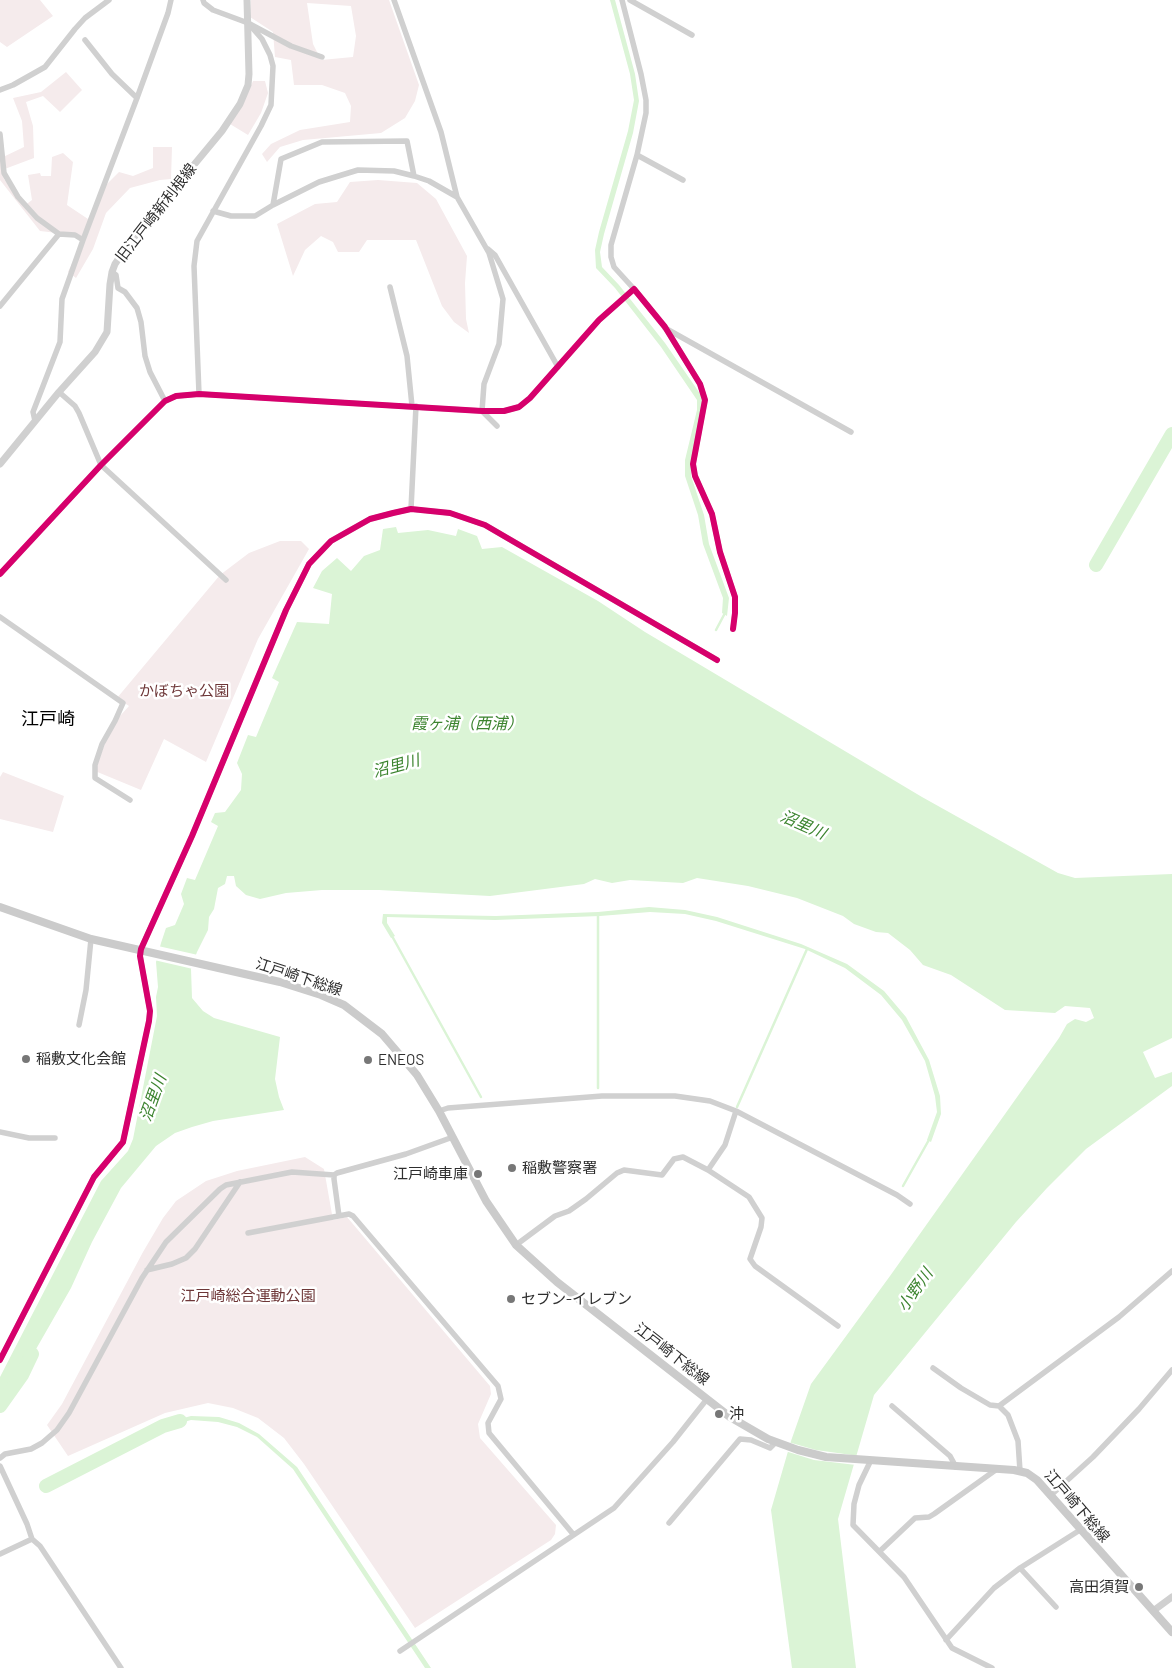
<!DOCTYPE html>
<html>
<head>
<meta charset="utf-8">
<style>
	body { margin:0 }
	canvas { display:block; background:#fff }
</style>
</head>
<body>
<canvas width="1172" height="1668"></canvas>
<script>
const context = document.querySelector('canvas').getContext('2d');
context.lineJoin = 'round';
function fill(path, color) { context.fillStyle = color; context.fill(path, 'evenodd'); }
const shape = rows => new Path2D(rows.map(r => 'M' + r).join(''));
function strokePath(path, color, width, dash) { context.strokeStyle = color; context.lineWidth = width; context.lineCap = dash ? 'butt' : 'round'; context.setLineDash(dash || []); context.stroke(path); }
function drawText(font, color, halo, rows, align = 'center') {
  context.font = font + ' Barlow,"Noto Sans JP",sans-serif'; context.lineWidth = 5; context.setLineDash([]); context.textBaseline = 'middle'; context.strokeStyle = halo; context.fillStyle = color; for (const [text, x, y, turn = 0] of rows) {
    context.save(); context.translate(x, y); context.rotate((+turn || 0) * Math.PI / 180); context.textAlign = isNaN(turn) ? turn : align; if (halo) context.strokeText(text, 0, 0); context.fillText(text, 0, 0); context.restore();
  }
}
fill(shape([
	[0,0,40,0,53,16,7,47,0,42],
	[251,0,389,0,419,85,415,101,405,118,381,133,303,140,280,147,267,162,262,154,271,144,300,130,350,122,351,106,345,93,322,85,294,85,291,60,275,57,273,32,250,17],
	[307,3,351,6,356,36,353,57,321,60,313,44],
	[66,72,82,90,60,112,43,96,26,102,33,126,34,158,2,170,4,179,24,206,32,200,28,175,40,173,41,176,51,176,52,157,63,153,73,162,67,205,88,219,101,190,119,172,133,176,153,168,153,147,172,147,171,179,160,180,130,188,106,213,93,249,76,278,68,272,83,240,75,235,40,231,0,180,0,136,1,158,24,147,22,121,13,98,41,92],
	[253,81,265,81,268,93,261,113,248,135,230,124,244,101],
	[378,180,417,183,436,199,467,256,465,283,466,319,469,333,454,322,442,306,416,240,367,240,359,252,338,252,333,242,321,236,305,250,293,276,277,224,315,204,337,202,350,182],
	[280,541,301,541,309,549,258,639,206,762,164,739,141,790,95,771,111,726,129,706,117,698,220,575,249,553],
	[3,772,64,796,53,832,0,819,0,777],
	[305,1157,324,1169,333,1220,347,1217,490,1386,491,1394,478,1424,480,1438,556,1525,555,1534,551,1540,415,1628,304,1464,284,1438,258,1418,233,1408,208,1403,165,1413,68,1456,47,1425,62,1404,143,1252,163,1218,176,1201,206,1181,237,1171]
]), '#f5ebec');
fill(shape([
	[610,0,615,0,635,74,639,101,633,133,604,234,600,252,602,267,619,285,665,343,703,398,691,461,691,476,704,515,709,544,729,598,727,616,722,613,723,598,703,544,698,515,685,476,685,460,697,410,697,400,661,347,615,288,596,268,595,250,599,232,628,131,634,100,630,74],
	[396,527,398,533,428,530,456,536,458,529,477,536,482,549,502,547,598,601,645,632,922,797,1058,873,1075,878,1172,874,1172,1038,1143,1052,1155,1078,1172,1072,1172,1086,1086,1149,1047,1188,1016,1222,874,1395,838,1519,856,1668,792,1668,771,1510,791,1441,811,1384,890,1276,1059,1038,1067,1024,1075,1019,1086,1022,1094,1018,1090,1008,1065,1006,1055,1013,1005,1010,951,975,923,965,910,950,888,933,876,932,854,924,843,916,797,898,748,886,697,878,683,883,630,880,612,883,595,879,584,884,490,896,379,890,322,890,286,893,260,899,246,895,236,886,234,876,227,876,225,884,218,888,214,909,209,917,208,930,197,952,191,969,192,998,203,1011,214,1018,280,1037,275,1079,279,1097,284,1110,213,1121,192,1127,175,1133,156,1146,121,1188,92,1242,71,1288,0,1412,0,1377,101,1181,128,1151,133,1139,157,1016,156,997,158,987,156,962,161,943,166,928,175,925,184,904,181,894,187,878,195,880,218,826,211,822,215,813,225,812,241,790,242,774,237,763,248,735,256,737,279,682,272,678,297,622,329,624,332,594,313,588,322,571,337,558,351,571,364,556,380,550,383,529],
	[649,907,685,910,717,917,801,944,847,964,884,991,906,1017,929,1060,940,1096,941,1114,931,1142,927,1140,937,1112,935,1096,925,1061,902,1020,881,995,845,968,805,949,716,921,685,914,650,912,600,916,495,920,387,917,387,923,395,936,391,938,382,923,383,914,496,916,598,912],
	[191,1416,219,1417,239,1423,259,1434,297,1467,431,1668,425,1668,293,1469,257,1437,237,1427,218,1422,191,1420,164,1428,164,1423]
]), '#dbf4d6');
fill(shape([
	[158,946,198,955,193,969,154,960],
	[788,1442,816,1450,859,1456,856,1465,814,1460,785,1451]
]), '#fff');
strokePath(shape([
	[716,630,725,613],
	[392,936,481,1097],
	[598,1088,598,914],
	[737,1107,807,949],
	[903,1186,930,1138]
]), '#dbf4d6', 2.5);
strokePath(shape([
	[1096,565,1172,434],
	[0,1406,22,1375,32,1354],
	[46,1486,163,1426,180,1421]
]), '#dbf4d6', 14);
strokePath(shape([
	[203,0,204,3,213,10,248,23,291,46,322,57],
	[394,0,441,132,457,197],
	[622,0,641,74,646,100,646,113,637,155,611,245,611,257,614,267,634,289],
	[630,0,692,35],
	[85,40,112,74,137,98],
	[0,90,13,85,45,67,75,29,85,18,109,0],
	[0,134,4,173,18,197,37,218,59,234],
	[637,155,683,180],
	[273,205,281,159,322,142,407,141,414,176],
	[213,211,231,216,255,216,273,205,319,182,358,170,394,171,414,176,429,181,457,197,489,253,503,299,499,344,484,384,482,411,497,426],
	[488,249,495,255,558,367],
	[112,272,116,275,118,288,125,292,137,308,141,322,145,356,150,372,165,401],
	[390,287,407,356,412,406],
	[0,306,59,234,75,235,83,240,137,98,168,13,171,0],
	[665,328,851,432],
	[59,392,75,406,79,413,101,465,226,580],
	[199,394,194,266,197,241,261,126,271,105,273,66,270,55,262,39,248,23],
	[35,421,33,412,60,342,62,299,83,240],
	[411,509,416,406],
	[0,574,101,465,165,401,176,396,199,394,482,411,504,411,519,407,530,398,599,320,634,289,665,327,700,384,705,400,693,464,695,476,712,514,720,552,735,597,735,613,733,629],
	[0,617,123,703,115,721,102,744,95,765,95,778,130,800],
	[79,1025,86,990,91,939],
	[439,1111,448,1108,602,1096,675,1096,710,1101,736,1111,897,1195,910,1204],
	[0,1132,29,1138,55,1138],
	[708,1170,725,1145,736,1111],
	[339,1216,334,1179,334,1175,337,1173,406,1154,453,1137],
	[248,1233,349,1214,353,1216,498,1386,501,1399,488,1423,489,1433,573,1534],
	[516,1245,555,1216,569,1211,586,1199,617,1173,624,1170,662,1175,674,1159,683,1157,708,1170,749,1197,762,1218,761,1227,750,1259,755,1266,838,1326],
	[147,1270,172,1264,186,1258,195,1249,240,1182],
	[0,1360,94,1177,123,1142,149,1021,150,1011,140,956,141,949,192,836,286,610,309,564,331,541,370,519,393,513,411,509,450,513,485,525,717,660],
	[933,1368,961,1388,990,1405,999,1406,1008,1415,1018,1441,1020,1471],
	[892,1406,950,1456,956,1467],
	[999,1406,1119,1317,1172,1271],
	[0,1458,5,1454,31,1449,42,1443,57,1430,69,1413,142,1278,166,1242,220,1189,226,1185,292,1172,334,1175],
	[871,1460,859,1485,854,1504,853,1525,904,1577,952,1648,992,1668],
	[0,1466,27,1524,32,1539,40,1546,121,1668],
	[1050,1496,1093,1457,1139,1409,1172,1370],
	[669,1523,740,1439,751,1440,770,1448,776,1442],
	[880,1551,915,1518,929,1517,934,1514,997,1469],
	[0,1554,32,1539],
	[1020,1568,1056,1607],
	[946,1640,994,1588,1020,1568,1080,1530],
	[400,1651,614,1508,673,1442,707,1399]
]), '#d0d0d0', 5.5);
strokePath(shape([
	[0,464,59,392,95,352,107,332,110,284,112,272,115,264,130,242,222,131,240,104,248,85,249,74,247,0],
	[1153,1611,1172,1597]
]), '#d0d0d0', 7);
strokePath(shape([
	[0,907,91,939,280,982,321,995,344,1005,382,1034,417,1075,439,1111,486,1201,516,1245,557,1282,730,1417,768,1439,798,1450,826,1457,1014,1470,1027,1473,1037,1480,1172,1632]
]), '#cbcbcb', 8);
strokePath(shape([
	[0,574,101,465,165,401,176,396,199,394,482,411,504,411,519,407,530,398,599,320,634,289,665,327,700,384,705,400,693,464,695,476,712,514,720,552,735,597,735,613,733,629],
	[0,1360,94,1177,123,1142,149,1021,150,1011,140,956,141,949,192,836,286,610,309,564,331,541,370,519,393,513,411,509,450,513,485,525,717,660]
]), '#d6006c', 6);
for (const [x, y, r, color] of [
	[26,1059,5,"#777"],
	[368,1060,5,"#777"],
	[512,1168,5,"#777"],
	[478,1174,5,"#777"],
	[511,1299,5,"#777"],
	[719,1414,5,"#777"],
	[1139,1587,5,"#777"]
]) { const dot = new Path2D(); dot.arc(x, y, r, 0, 2 * Math.PI); context.fillStyle = color; context.fill(dot); strokePath(dot, '#fff', 2); }
drawText('15px', '#2e2e2e', '#fff', [
	["旧江戸崎新利根線",156,213,-52],
	["江戸崎下総線",299,977,18],
	["江戸崎下総線",672,1354,38],
	["江戸崎下総線",1077,1506,49]
]);
drawText('15px', '#6e3738', '#fff', [
	["かぼちゃ公園",184,691],
	["江戸崎総合運動公園",248,1296]
]);
drawText('15px', '#2e2e2e', '#fff', [
	["稲敷文化会館",36,1059],
	["ENEOS",378,1060],
	["稲敷警察署",522,1168],
	["江戸崎車庫",468,1174,"right"],
	["セブン-イレブン",521,1299],
	["沖",729,1414],
	["高田須賀",1129,1587,"right"]
], 'left');
drawText('italic 16px', '#3c842f', '#fff', [
	["霞ヶ浦（西浦）",467,724],
	["沼里川",396,766,-15],
	["沼里川",803,825,24],
	["沼里川",153,1098,-70],
	["小野川",915,1290,-55]
]);
drawText('18px', '#000', '#fff', [
	["江戸崎",48,719]
]);
</script>
</body>
</html>
